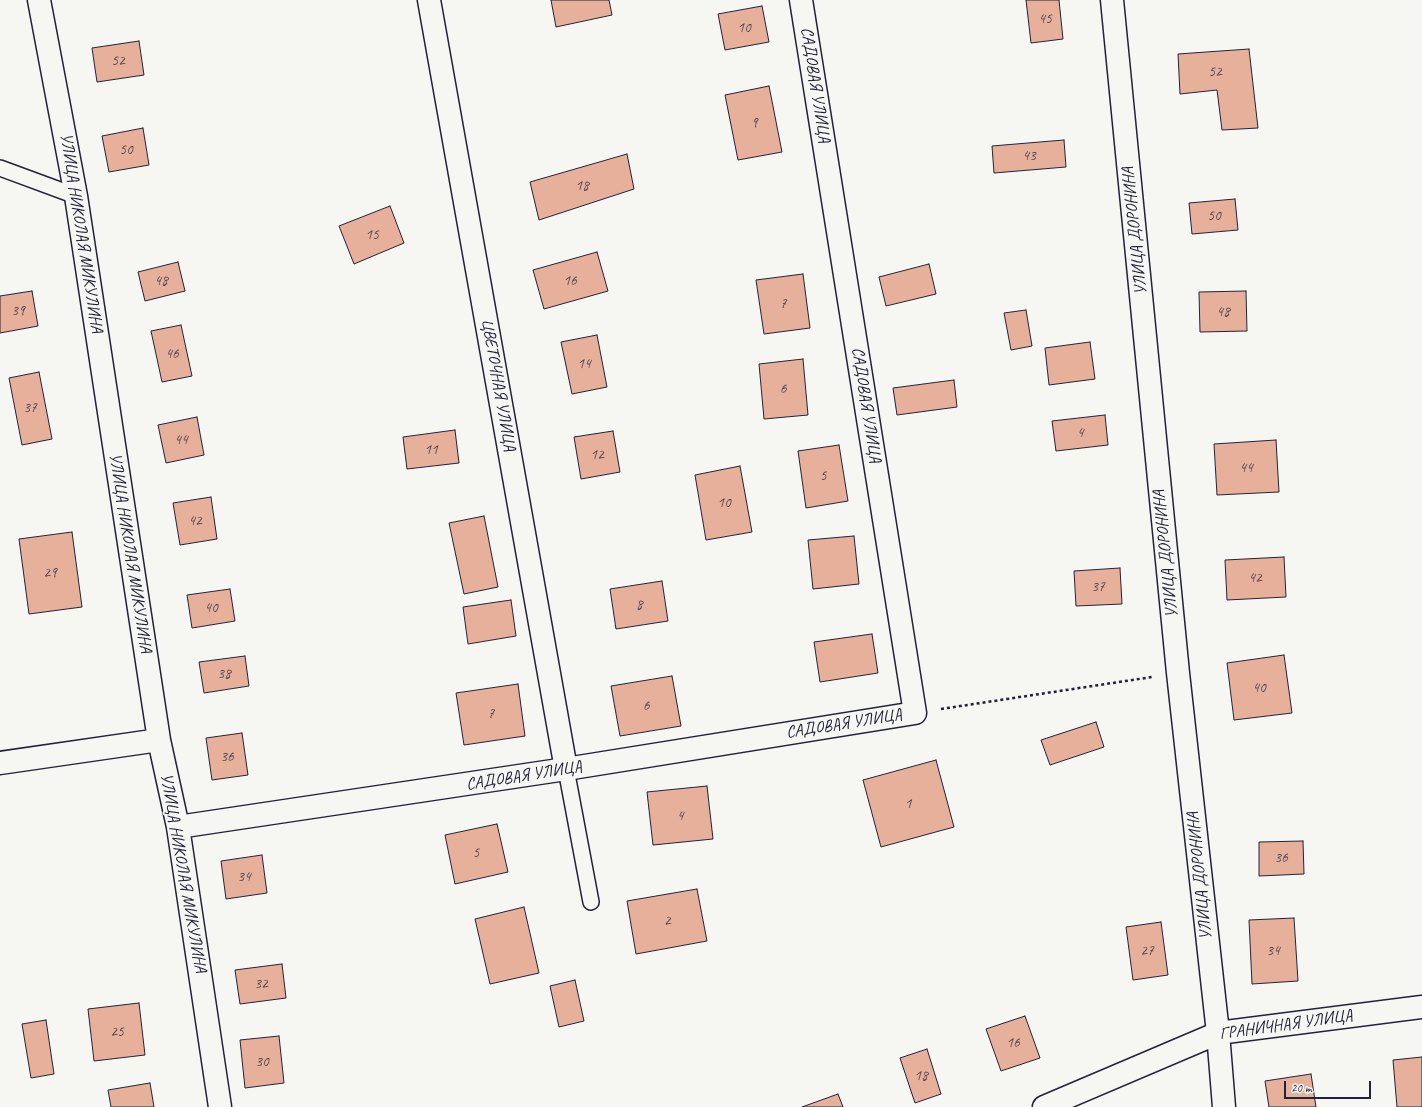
<!DOCTYPE html>
<html>
<head>
<meta charset="utf-8">
<style>
	body { margin:0 }
	#map { position:relative; width:1422px; height:1107px; overflow:hidden; background:#f6f6f2; font-family:Caveat,sans-serif }
	canvas { display:block }
	.scale { position:absolute; left:1284px; top:1081px; width:87px; height:18px; box-sizing:border-box; border:2px solid #22223b; border-top:0; padding-left:5px; font-size:12px; line-height:14px; white-space:nowrap; color:#22223b; -webkit-text-stroke:3px #f6f6f2; paint-order:stroke }
</style>
</head>
<body>
<div id="map">
<canvas width="1422" height="1107"></canvas>
<div class="scale">20 m</div>
</div>
<script>
const context = document.querySelector('canvas').getContext('2d');
context.lineJoin = 'round';
function fill(path, color) { context.fillStyle = color; context.fill(path, 'evenodd'); }
const shape = rows => new Path2D(rows.map(r => 'M' + r).join(''));
function strokePath(path, color, width, dash) { context.strokeStyle = color; context.lineWidth = width; context.lineCap = dash ? 'butt' : 'round'; context.setLineDash(dash || []); context.stroke(path); }
function drawText(font, color, halo, rows, align = 'center') {
  context.font = font + ' Caveat,sans-serif'; context.lineWidth = 3.5; context.setLineDash([]); context.textBaseline = 'middle'; context.strokeStyle = halo; context.fillStyle = color; for (const [text, x, y, turn = 0] of rows) {
    context.save(); context.translate(x, y); context.rotate((+turn || 0) * Math.PI / 180); context.textAlign = isNaN(turn) ? turn : align; if (halo) context.strokeText(text, 0, 0); context.fillText(text, 0, 0); context.restore();
  }
}
const building = shape([
	[551,0,609,0,612,15,556,27,551,0],
	[1026,0,1059,0,1063,39,1031,43,1026,0],
	[762,6,769,42,725,50,718,14,762,6],
	[139,41,144,75,97,82,92,48,139,41],
	[1249,49,1258,128,1222,130,1217,90,1180,94,1178,54,1249,49],
	[769,86,782,152,738,160,725,95,769,86],
	[143,128,149,165,109,172,102,136,143,128],
	[1064,140,1066,167,994,173,992,146,1064,140],
	[627,154,634,189,539,220,530,182,627,154],
	[1235,199,1238,230,1192,234,1189,203,1235,199],
	[390,206,404,243,354,264,339,226,390,206],
	[597,252,608,291,544,309,533,270,597,252],
	[178,262,185,291,145,301,138,272,178,262],
	[929,264,936,294,886,306,879,277,929,264],
	[803,274,810,328,764,334,756,280,803,274],
	[32,291,38,326,0,333,0,296,32,291],
	[1246,291,1247,331,1200,332,1199,292,1246,291],
	[1026,310,1032,346,1011,350,1004,313,1026,310],
	[181,325,192,376,162,382,151,331,181,325],
	[597,335,607,387,572,394,561,342,597,335],
	[1090,342,1095,379,1049,385,1045,348,1090,342],
	[803,359,808,415,764,419,759,364,803,359],
	[39,372,52,439,22,445,9,378,39,372],
	[954,380,957,407,897,415,893,388,954,380],
	[1105,415,1108,445,1056,451,1052,421,1105,415],
	[197,417,204,455,166,463,158,425,197,417],
	[455,430,459,463,407,469,403,437,455,430],
	[613,431,620,472,581,479,574,437,613,431],
	[1276,440,1279,492,1217,495,1214,444,1276,440],
	[839,445,848,501,806,508,798,451,839,445],
	[740,466,752,532,706,540,695,475,740,466],
	[211,497,217,539,180,545,173,503,211,497],
	[484,516,498,587,464,594,449,523,484,516],
	[72,532,82,607,29,614,19,539,72,532],
	[854,536,859,584,813,589,808,540,854,536],
	[1284,557,1286,597,1227,600,1225,560,1284,557],
	[1120,568,1122,604,1076,606,1074,571,1120,568],
	[662,581,668,621,616,629,610,589,662,581],
	[230,589,235,621,192,628,187,595,230,589],
	[511,600,516,636,468,644,463,607,511,600],
	[872,634,878,673,820,682,814,642,872,634],
	[1284,655,1292,713,1234,720,1227,663,1284,655],
	[245,656,249,686,204,693,199,662,245,656],
	[672,676,681,726,620,736,611,686,672,676],
	[518,684,525,736,464,745,456,693,518,684],
	[1096,722,1104,747,1050,765,1041,740,1096,722],
	[242,733,248,775,212,780,206,738,242,733],
	[936,760,954,827,881,847,863,780,936,760],
	[707,786,713,839,653,845,647,792,707,786],
	[497,824,508,872,455,884,445,835,497,824],
	[1303,841,1304,874,1259,876,1259,842,1303,841],
	[262,855,267,893,226,899,221,861,262,855],
	[697,889,707,941,636,954,627,901,697,889],
	[524,907,539,973,490,984,475,919,524,907],
	[1294,918,1298,981,1252,984,1249,920,1294,918],
	[1161,922,1168,975,1133,980,1126,927,1161,922],
	[282,964,286,998,240,1004,235,970,282,964],
	[575,980,584,1021,559,1027,550,986,575,980],
	[139,1003,145,1055,94,1061,88,1009,139,1003],
	[1025,1016,1040,1058,1001,1071,986,1029,1025,1016],
	[46,1020,54,1074,31,1078,22,1024,46,1020],
	[279,1036,284,1083,245,1088,240,1040,279,1036],
	[927,1049,941,1094,915,1103,900,1058,927,1049],
	[1422,1057,1422,1107,1397,1107,1393,1060,1422,1057],
	[1311,1074,1316,1107,1269,1107,1265,1081,1311,1074],
	[150,1083,154,1107,111,1107,108,1090,150,1083],
	[838,1094,843,1107,802,1107,838,1094]
]);
fill(building, '#e6b09a');
strokePath(building, '#22223b', 1);
const service = shape([
	[0,168,76,196],
	[566,769,591,902]
]);
const minor = shape([
	[39,0,76,196,159,740,178,827,220,1107],
	[429,0,566,769],
	[1112,0,1178,673,1218,1033,1224,1107],
	[0,763,159,740],
	[178,827,566,769,915,713,801,0],
	[1044,1107,1218,1033,1422,1007]
]);
strokePath(service, '#22223b', 18);
strokePath(minor, '#22223b', 25);
strokePath(shape([
	[941,709,1152,677]
]), '#22223b', 2.5, [3, 3]);
strokePath(service, '#f6f6f2', 15);
strokePath(minor, '#f6f6f2', 22);
drawText('15px', '#534653', null, [
	["45",1045,19],
	["10",744,28],
	["52",118,61],
	["52",1215,72],
	["9",754,123],
	["50",126,150],
	["43",1029,156],
	["18",582,186],
	["50",1214,216],
	["15",372,235],
	["48",161,281],
	["16",570,281],
	["7",783,304],
	["39",18,311],
	["48",1223,312],
	["46",172,354],
	["14",584,364],
	["6",783,389],
	["37",30,408],
	["4",1080,433],
	["44",181,440],
	["11",431,450],
	["12",597,455],
	["44",1246,468],
	["5",823,476],
	["10",724,503],
	["42",195,521],
	["29",50,573],
	["42",1255,578],
	["37",1098,587],
	["8",639,605],
	["40",211,608],
	["38",224,674],
	["40",1259,688],
	["6",646,706],
	["7",491,714],
	["36",227,757],
	["1",908,804],
	["4",680,816],
	["5",476,853],
	["36",1281,858],
	["34",244,877],
	["2",667,921],
	["27",1147,951],
	["34",1273,951],
	["32",261,984],
	["25",117,1032],
	["16",1013,1043],
	["30",262,1062],
	["18",921,1076]
]);
drawText('17px', '#22223b', '#f6f6f2', [
	["САДОВАЯ УЛИЦА",815,85,81],
	["УЛИЦА ДОРОНИНА",1135,231,-96],
	["УЛИЦА НИКОЛАЯ МИКУЛИНА",81,233,81],
	["ЦВЕТОЧНАЯ УЛИЦА",498,385,80],
	["САДОВАЯ УЛИЦА",866,405,81],
	["УЛИЦА НИКОЛАЯ МИКУЛИНА",130,553,81],
	["УЛИЦА ДОРОНИНА",1166,554,-96],
	["САДОВАЯ УЛИЦА",844,724,-9],
	["САДОВАЯ УЛИЦА",524,776,-9],
	["УЛИЦА НИКОЛАЯ МИКУЛИНА",183,873,80],
	["УЛИЦА ДОРОНИНА",1200,876,-96],
	["ГРАНИЧНАЯ УЛИЦА",1286,1025,-8]
]);
</script>
</body>
</html>
